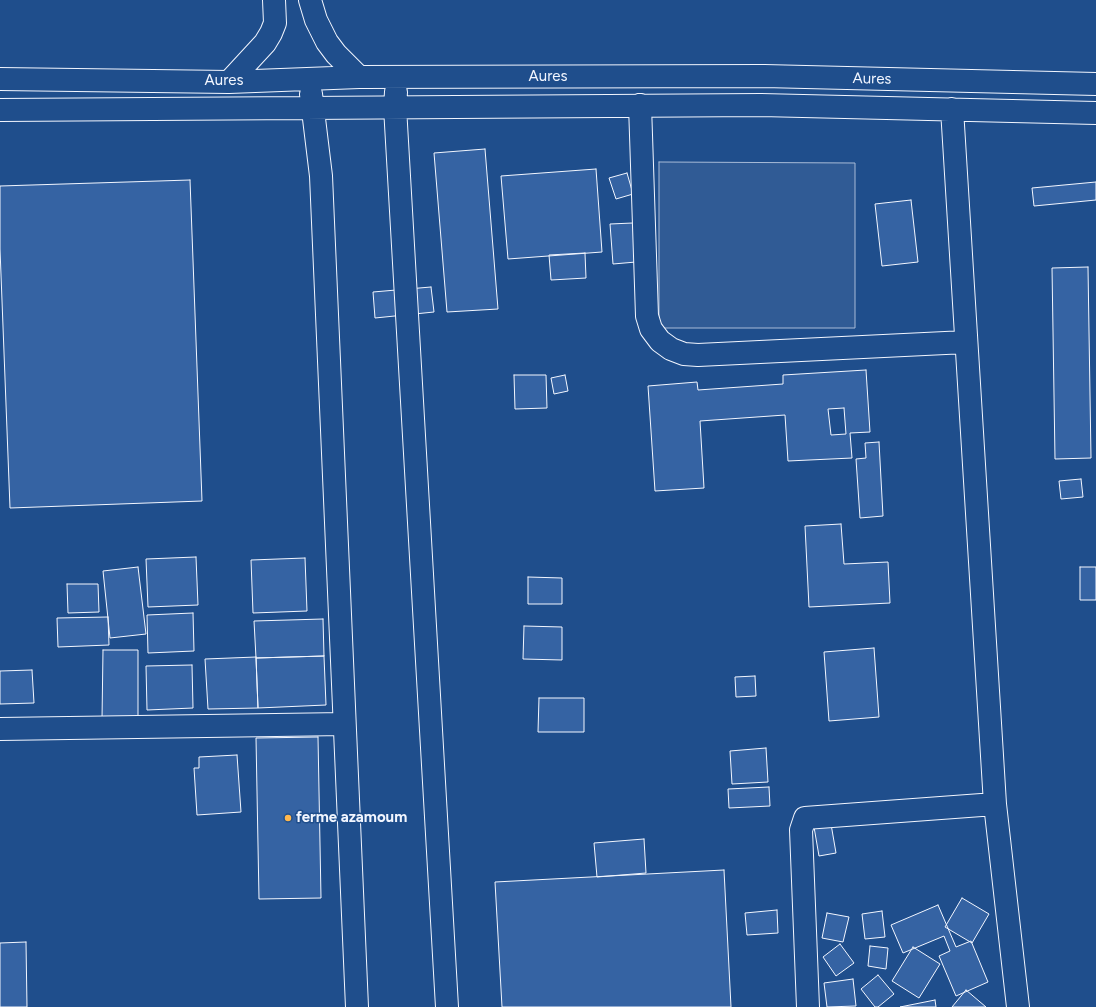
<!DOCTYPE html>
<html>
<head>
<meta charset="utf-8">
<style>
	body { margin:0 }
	canvas { display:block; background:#1f4e8c }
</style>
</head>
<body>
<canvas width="1096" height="1007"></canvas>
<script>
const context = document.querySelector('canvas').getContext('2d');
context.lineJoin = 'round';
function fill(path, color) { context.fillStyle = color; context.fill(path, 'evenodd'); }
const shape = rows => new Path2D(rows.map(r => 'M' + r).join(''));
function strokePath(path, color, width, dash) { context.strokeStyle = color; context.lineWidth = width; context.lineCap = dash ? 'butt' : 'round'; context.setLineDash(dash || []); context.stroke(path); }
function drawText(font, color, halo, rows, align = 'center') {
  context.font = font + ' Figtree,sans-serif'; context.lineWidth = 3; context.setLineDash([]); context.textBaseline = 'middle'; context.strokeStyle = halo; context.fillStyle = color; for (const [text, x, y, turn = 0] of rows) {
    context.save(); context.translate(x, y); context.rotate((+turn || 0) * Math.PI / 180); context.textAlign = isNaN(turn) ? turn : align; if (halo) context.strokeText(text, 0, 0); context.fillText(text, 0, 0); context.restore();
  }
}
const built = shape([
	[659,162,855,163,855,328,659,328,659,162]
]);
fill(built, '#305b95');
strokePath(built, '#a8bbd7', 1);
const building = shape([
	[485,149,498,309,447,312,434,153,485,149],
	[596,169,602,252,508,259,501,176,596,169],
	[627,173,633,194,616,199,609,178,627,173],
	[190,180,202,501,10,508,0,249,0,186,190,180],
	[1096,182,1096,200,1034,206,1032,188,1096,182],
	[911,200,918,262,882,266,875,204,911,200],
	[633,223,636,262,613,264,610,224,633,223],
	[585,253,586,278,551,280,549,255,585,253],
	[1088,267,1091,458,1055,459,1052,268,1088,267],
	[431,287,434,312,375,318,373,292,431,287],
	[866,370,870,432,850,433,852,458,788,461,785,415,700,421,704,488,655,491,648,386,697,382,698,390,783,384,783,375,866,370],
	[844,408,846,434,831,435,828,409,844,408],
	[514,375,546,375,547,408,515,409,514,375],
	[565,375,568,391,554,394,551,378,565,375],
	[879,442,883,516,860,518,856,459,866,458,865,443,879,442],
	[1081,479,1083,497,1061,499,1059,481,1081,479],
	[841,524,844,564,888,562,890,603,809,607,805,526,841,524],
	[196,557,198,605,148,607,146,559,196,557],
	[305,558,307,611,253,613,251,560,305,558],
	[138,567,146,634,110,638,103,571,138,567],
	[1080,567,1096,567,1096,600,1080,600,1080,567],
	[528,577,562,578,562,604,528,604,528,577],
	[67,584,98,584,99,612,68,613,67,584],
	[193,613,194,651,148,653,147,615,193,613],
	[108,617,109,645,58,647,57,618,108,617],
	[323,619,324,656,256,658,254,621,323,619],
	[524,626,562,627,562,660,523,659,524,626],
	[874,648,879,717,829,721,824,652,874,648],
	[103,650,138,650,138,720,102,719,103,650],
	[324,656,326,705,258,708,256,658,324,656],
	[256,657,258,708,208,709,205,659,256,657],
	[192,665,193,708,147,710,146,666,192,665],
	[32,670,34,703,0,704,0,671,32,670],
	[755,676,756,696,736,697,735,677,755,676],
	[539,698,584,698,584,732,538,732,539,698],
	[318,737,321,898,259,899,256,738,318,737],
	[766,748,768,782,732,784,730,751,766,748],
	[237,755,241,812,197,815,194,768,199,768,199,757,237,755],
	[769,787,770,806,729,808,728,789,769,787],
	[831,824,836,853,819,856,814,827,831,824],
	[644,839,646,873,597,877,594,843,644,839],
	[724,870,731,1007,502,1007,495,882,724,870],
	[962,898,989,914,972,943,945,927,962,898],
	[938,905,956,947,971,941,988,982,956,996,939,956,950,951,944,936,903,953,891,925,938,905],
	[777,910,778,933,747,935,745,913,777,910],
	[882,911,885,937,865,939,862,914,882,911],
	[827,913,849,917,843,942,822,938,827,913],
	[26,942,27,1007,0,1007,0,943,26,942],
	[840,944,854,963,836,976,823,957,840,944],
	[870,946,888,948,886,969,868,966,870,946],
	[913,947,940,964,919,998,892,981,913,947],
	[878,975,894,994,878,1007,875,1007,861,989,878,975],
	[853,979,856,1006,827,1007,824,983,853,979],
	[966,990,986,1007,952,1007,966,990],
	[935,1000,936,1007,900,1007,935,1000]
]);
fill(building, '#3563a3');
strokePath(building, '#f2f6ff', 1);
const minor = shape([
	[310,0,316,20,327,42,336,54,359,77],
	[0,79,229,82,359,77,764,76,1096,84],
	[229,82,265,43,271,33,275,23,274,0],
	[396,92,395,107,447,1007],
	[311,94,321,176,357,1007],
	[640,105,647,316,651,329,660,341,671,349,684,354,698,355,966,342],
	[952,109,995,804,1018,1007],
	[0,110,761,105,1096,113],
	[0,729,344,724],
	[808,1007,801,830,805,818,995,804]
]);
strokePath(minor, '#f2f6ff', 24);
strokePath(minor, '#1f4e8c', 22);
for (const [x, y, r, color] of [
	[288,818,4,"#ffb74d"]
]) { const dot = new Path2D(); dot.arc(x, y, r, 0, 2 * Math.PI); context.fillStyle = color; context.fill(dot); strokePath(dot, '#1f4e8c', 1.5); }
drawText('15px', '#f2f6ff', '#1f4e8c', [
	["Aures",548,77],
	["Aures",872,79,1],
	["Aures",224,81]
]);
drawText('bold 15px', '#f2f6ff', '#1f4e8c', [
	["ferme azamoum",296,818]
], 'left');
</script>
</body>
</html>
